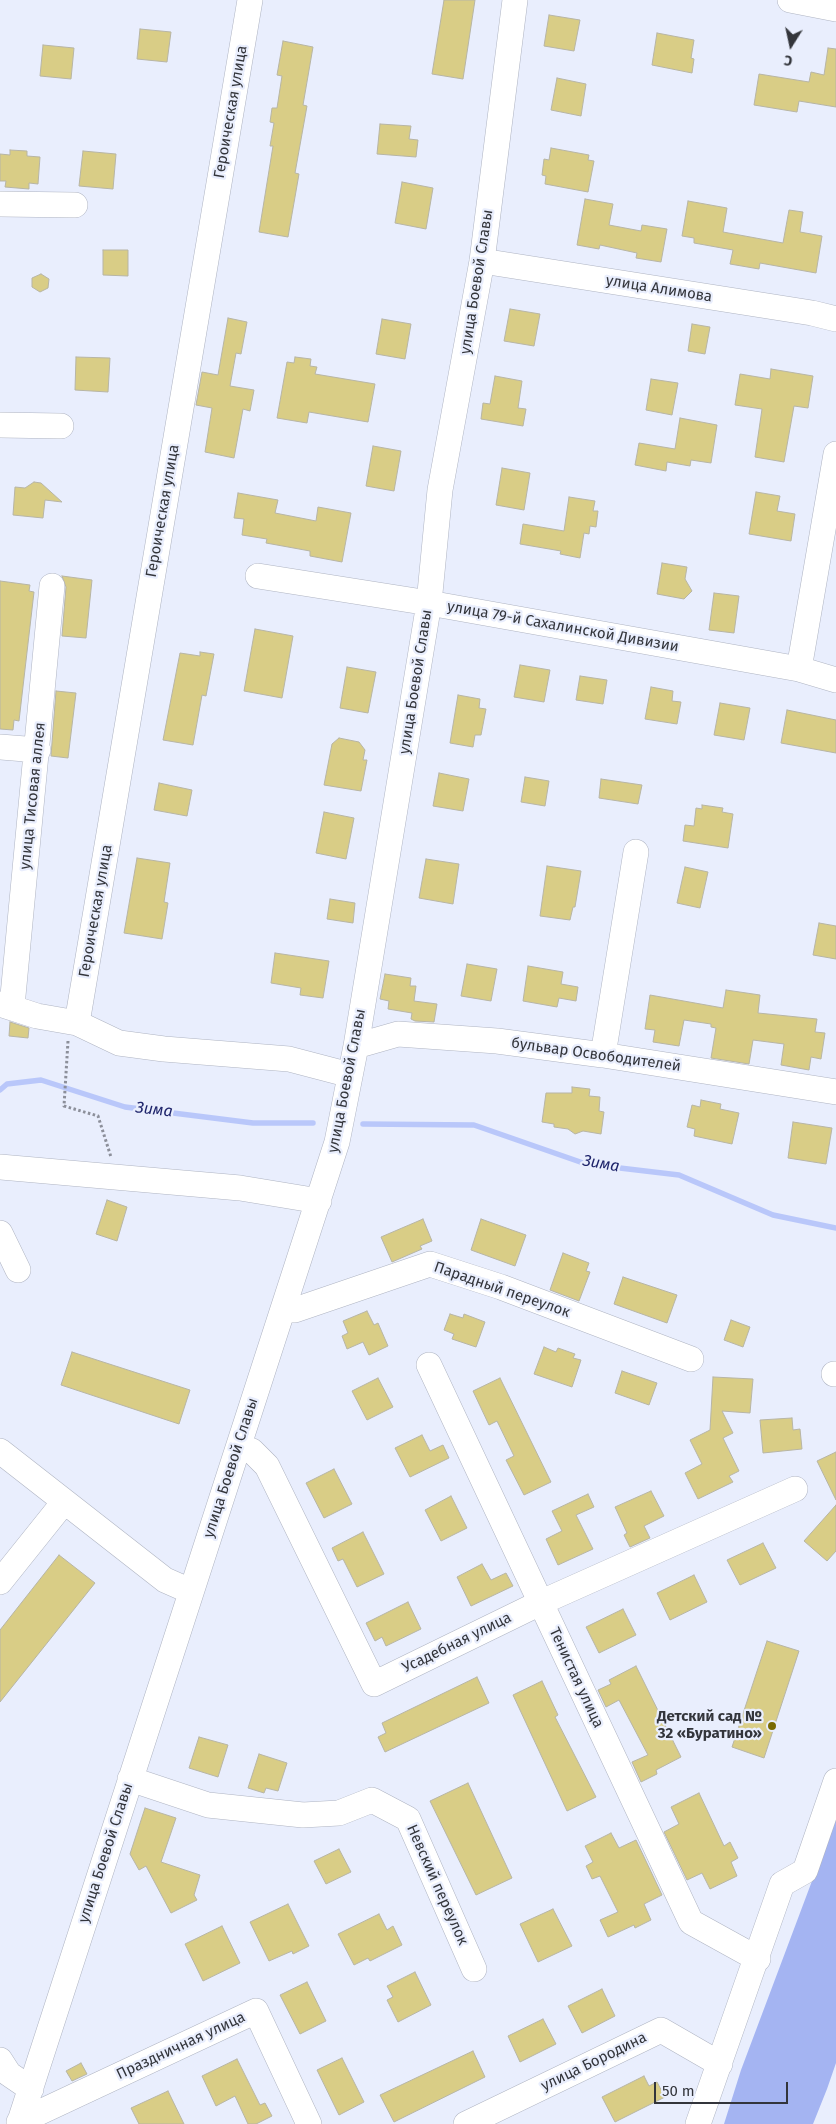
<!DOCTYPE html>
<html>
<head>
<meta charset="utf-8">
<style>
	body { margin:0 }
	#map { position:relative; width:836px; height:2124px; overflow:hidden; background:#e9eefd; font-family:"Fira Sans",sans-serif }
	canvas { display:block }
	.north { position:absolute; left:766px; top:20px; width:50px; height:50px; -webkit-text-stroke:4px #e9eefd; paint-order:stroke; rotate:190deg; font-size:14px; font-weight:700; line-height:20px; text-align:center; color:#33353b }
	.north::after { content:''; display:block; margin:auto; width:18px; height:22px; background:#33353b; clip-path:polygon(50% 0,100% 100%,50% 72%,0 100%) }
	.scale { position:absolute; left:654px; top:2082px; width:134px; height:22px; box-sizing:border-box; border:2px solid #33353b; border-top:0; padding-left:6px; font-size:15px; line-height:18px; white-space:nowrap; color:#33353b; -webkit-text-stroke:4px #e9eefd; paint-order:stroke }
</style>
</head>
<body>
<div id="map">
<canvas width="836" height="2124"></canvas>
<div class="north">С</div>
<div class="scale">50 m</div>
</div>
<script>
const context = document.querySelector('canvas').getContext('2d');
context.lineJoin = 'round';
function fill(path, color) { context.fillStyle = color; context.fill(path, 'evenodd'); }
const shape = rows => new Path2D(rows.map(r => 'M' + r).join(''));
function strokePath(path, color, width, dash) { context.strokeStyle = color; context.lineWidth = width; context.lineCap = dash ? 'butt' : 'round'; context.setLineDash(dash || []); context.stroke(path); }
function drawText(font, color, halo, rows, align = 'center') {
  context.font = font + ' "Fira Sans",sans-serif'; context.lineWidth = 4.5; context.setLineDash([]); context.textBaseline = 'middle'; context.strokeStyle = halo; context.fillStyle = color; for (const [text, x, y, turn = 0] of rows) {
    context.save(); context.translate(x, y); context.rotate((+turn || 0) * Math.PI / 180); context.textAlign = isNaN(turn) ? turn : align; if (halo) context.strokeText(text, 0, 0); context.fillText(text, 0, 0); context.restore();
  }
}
fill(shape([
	[836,1810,836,2063,827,2089,813,2124,724,2124,741,2070,815,1873]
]), '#a4b4f2');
strokePath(shape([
	[0,1090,7,1084,41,1080,125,1107,253,1123,313,1123],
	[363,1124,474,1125,586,1164,679,1175,773,1215,836,1228]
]), '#b9c7fa', 5.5);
const building = shape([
	[444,0,475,0,463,79,432,74,444,0],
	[549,15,580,20,574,51,544,46,549,15],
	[140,29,171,32,167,62,137,59,140,29],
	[657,33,694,40,691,58,694,59,692,73,652,65,657,33],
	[283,41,313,47,303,105,307,106,295,173,299,174,288,237,259,232,273,146,270,146,274,123,270,122,272,108,277,108,282,76,277,75,283,41],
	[43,45,74,48,71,79,40,76,43,45],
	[828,48,836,49,836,107,799,101,797,112,754,105,759,74,809,82,811,72,824,75,828,48],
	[557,78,586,84,581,116,551,110,557,78],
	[380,124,411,126,409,139,418,140,416,157,377,154,380,124],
	[551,148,589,155,588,160,594,161,588,192,545,184,546,176,542,175,544,159,549,160,551,148],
	[10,150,27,151,27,156,40,157,38,184,29,183,29,189,5,187,6,181,0,181,0,154,10,155,10,150],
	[83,151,116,154,113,189,79,186,83,151],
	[402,182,433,188,426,229,395,223,402,182],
	[585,199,613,204,609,225,641,231,642,225,667,229,661,262,636,258,637,253,600,245,599,249,577,245,585,199],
	[688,201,727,208,723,232,783,243,789,210,803,212,800,232,822,236,816,273,760,263,759,269,730,264,733,250,694,243,694,238,682,236,688,201],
	[103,250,128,250,128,276,103,275,103,250],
	[41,274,49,279,48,288,40,292,32,287,32,278,41,274],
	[510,309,540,314,534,346,504,341,510,309],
	[228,318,247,322,241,354,236,353,230,386,254,390,250,411,243,409,234,458,205,452,212,408,196,405,202,372,218,375,228,318],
	[382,319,411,324,405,359,376,354,382,319],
	[692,324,710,327,705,354,688,351,692,324],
	[76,357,110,358,108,392,75,390,76,357],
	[295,357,311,359,310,366,317,367,315,374,375,384,368,422,309,412,307,423,277,418,287,362,294,363,295,357],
	[771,369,813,376,808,408,794,406,784,462,755,457,762,409,735,405,740,374,770,379,771,369],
	[495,376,522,381,518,408,526,409,523,426,481,419,483,403,490,404,495,376],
	[651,379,678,383,672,415,646,410,651,379],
	[680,418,717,425,711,463,691,460,690,466,667,462,666,471,635,465,639,443,675,449,680,418],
	[373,446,401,451,394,491,366,486,373,446],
	[502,468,530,473,524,510,496,505,502,468],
	[34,482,41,483,62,502,45,500,43,518,13,515,15,487,25,488,34,482],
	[756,492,780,496,777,511,795,514,791,541,749,534,756,492],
	[238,493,278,500,275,513,316,521,318,507,351,513,342,562,310,556,310,551,266,543,267,539,242,535,244,519,234,518,238,493],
	[569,497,595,501,593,511,598,511,596,527,590,526,589,534,584,533,580,558,560,554,561,551,520,544,523,524,564,531,569,497],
	[662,563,687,567,685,579,692,591,684,599,657,594,662,563],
	[62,576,92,580,86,638,62,636,66,587,62,576],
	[0,581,30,585,29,591,34,592,19,721,14,720,13,730,0,729,0,581],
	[714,593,739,596,734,633,709,630,714,593],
	[255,629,293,636,282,698,244,691,255,629],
	[200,652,214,654,206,696,202,695,193,745,163,740,180,653,200,656,200,652],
	[520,665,550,670,544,702,514,697,520,665],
	[347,667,376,672,368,713,340,708,347,667],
	[580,676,607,680,603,704,576,700,580,676],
	[651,687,673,691,672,701,681,702,677,724,645,719,651,687],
	[56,691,76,693,68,758,51,756,56,691],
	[458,695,480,699,479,708,486,709,481,735,475,735,473,747,450,743,458,695],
	[720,703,750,708,744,740,714,735,720,703],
	[787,710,836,720,836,753,781,743,787,710],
	[339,738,359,742,365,750,363,760,367,760,361,791,324,785,332,744,339,738],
	[439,773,469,779,463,811,433,806,439,773],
	[525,777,549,781,545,806,521,802,525,777],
	[601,779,642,785,638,804,599,798,601,779],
	[159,783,192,790,187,816,154,810,159,783],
	[702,805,723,808,722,812,733,814,728,848,683,841,685,825,694,826,696,808,702,809,702,805],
	[324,812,354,818,346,859,316,853,324,812],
	[137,858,170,863,164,902,168,903,162,939,124,933,137,858],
	[426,859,459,864,453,904,419,898,426,859],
	[547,866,581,871,575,907,573,907,570,920,540,916,547,866],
	[685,867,708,872,700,908,677,903,685,867],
	[330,899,355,903,353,923,327,919,330,899],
	[819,923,836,926,836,959,813,955,819,923],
	[275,953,329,961,323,998,300,995,301,988,271,983,275,953],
	[467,964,497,969,491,1001,461,996,467,964],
	[528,966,563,972,561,984,578,987,576,1001,559,998,557,1007,523,1001,528,966],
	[385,974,411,978,410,986,416,986,414,1001,437,1004,434,1022,415,1021,411,1019,412,1013,388,1009,389,1001,380,999,385,974],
	[726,990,760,995,758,1013,817,1019,815,1032,825,1033,821,1059,811,1057,809,1070,781,1065,784,1044,753,1040,749,1064,711,1058,716,1028,711,1027,711,1024,684,1020,679,1046,653,1042,655,1030,645,1029,650,995,723,1008,726,990],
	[10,1022,29,1028,28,1038,9,1036,10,1022],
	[572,1087,590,1089,589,1096,600,1097,599,1111,604,1112,601,1134,583,1131,575,1134,568,1129,554,1127,554,1124,542,1122,546,1093,572,1093,572,1087],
	[701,1100,721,1104,720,1109,739,1113,732,1144,694,1136,695,1129,687,1127,692,1105,700,1107,701,1100],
	[793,1122,832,1128,826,1164,788,1158,793,1122],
	[107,1200,127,1207,117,1241,96,1234,107,1200],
	[423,1219,432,1241,420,1246,422,1249,392,1262,381,1237,423,1219],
	[481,1219,526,1235,515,1266,471,1250,481,1219],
	[563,1253,589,1263,586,1271,590,1272,579,1301,550,1290,563,1253],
	[623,1277,677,1295,667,1323,614,1304,623,1277],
	[367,1311,374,1325,378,1323,388,1346,369,1355,363,1342,347,1349,342,1336,348,1333,343,1321,367,1311],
	[450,1314,463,1318,464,1314,485,1322,476,1347,452,1339,454,1334,444,1330,450,1314],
	[731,1320,750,1327,743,1347,724,1340,731,1320],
	[544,1347,556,1352,558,1348,575,1354,573,1358,581,1360,572,1387,534,1374,544,1347],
	[72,1352,190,1390,179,1424,61,1385,72,1352],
	[622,1371,657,1383,649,1405,615,1393,622,1371],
	[713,1377,753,1379,750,1413,722,1411,733,1433,723,1438,739,1471,729,1476,733,1482,698,1499,685,1473,702,1464,690,1440,710,1430,713,1377],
	[378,1378,393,1407,367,1420,352,1391,378,1378],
	[500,1378,551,1482,524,1495,506,1460,514,1456,497,1421,489,1425,473,1391,500,1378],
	[792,1418,793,1430,800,1429,802,1449,763,1453,760,1420,792,1418],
	[422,1435,430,1451,443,1445,449,1458,410,1477,395,1448,422,1435],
	[836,1452,836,1500,817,1461,836,1452],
	[334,1469,352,1504,324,1518,306,1483,334,1469],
	[651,1491,664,1516,644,1526,650,1538,630,1547,624,1535,627,1533,615,1507,651,1491],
	[588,1494,594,1507,576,1515,593,1549,558,1565,546,1539,562,1531,552,1511,588,1494],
	[451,1496,467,1528,441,1541,425,1510,451,1496],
	[836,1505,836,1551,827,1561,804,1541,836,1505],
	[363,1532,384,1574,357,1587,343,1559,338,1561,332,1548,363,1532],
	[763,1543,776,1568,740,1585,727,1560,763,1543],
	[59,1555,95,1583,0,1702,0,1630,59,1555],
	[482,1564,491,1580,506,1573,513,1586,471,1606,457,1577,482,1564],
	[694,1575,707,1602,670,1620,657,1593,694,1575],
	[408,1602,421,1629,386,1646,382,1637,375,1641,366,1623,408,1602],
	[623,1609,636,1635,599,1653,586,1627,623,1609],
	[767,1641,799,1651,764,1758,732,1747,767,1641],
	[636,1666,681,1757,656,1770,657,1774,641,1782,632,1762,648,1755,619,1700,606,1707,598,1690,611,1684,609,1680,636,1666],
	[477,1677,489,1703,385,1752,378,1737,386,1733,382,1723,477,1677],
	[542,1681,558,1715,555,1717,596,1797,567,1811,513,1695,542,1681],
	[199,1737,228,1745,218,1777,189,1768,199,1737],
	[259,1754,287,1763,278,1791,266,1788,264,1793,248,1788,259,1754],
	[468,1783,512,1878,476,1895,430,1801,468,1783],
	[699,1793,724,1846,730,1842,738,1858,731,1862,737,1876,710,1889,702,1873,687,1880,664,1832,679,1824,671,1807,699,1793],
	[145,1808,176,1818,161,1862,200,1875,194,1895,197,1900,171,1913,146,1866,139,1870,130,1854,145,1808],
	[611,1833,619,1848,636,1840,662,1895,644,1904,651,1920,635,1928,634,1925,608,1937,600,1920,618,1912,600,1876,592,1879,586,1866,593,1862,585,1846,611,1833],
	[339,1849,351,1872,326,1884,314,1861,339,1849],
	[288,1904,309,1946,293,1954,292,1951,269,1961,250,1922,288,1904],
	[553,1909,572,1946,538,1962,520,1924,553,1909],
	[379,1914,387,1930,393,1926,402,1945,370,1961,368,1958,354,1965,338,1934,379,1914],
	[222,1926,240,1963,203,1981,185,1944,222,1926],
	[415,1972,431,2005,398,2022,387,2000,393,1997,387,1986,415,1972],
	[307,1982,326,2021,300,2034,280,1995,307,1982],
	[602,1989,615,2016,582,2033,568,2006,602,1989],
	[543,2019,556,2044,520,2062,508,2036,543,2019],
	[473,2051,485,2077,394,2122,380,2095,473,2051],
	[342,2058,364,2102,339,2115,317,2070,342,2058],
	[237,2059,260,2105,265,2103,272,2116,256,2124,248,2124,235,2096,216,2106,202,2076,237,2059],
	[81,2063,87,2074,72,2081,66,2071,81,2063],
	[644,2076,649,2086,657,2082,665,2097,615,2122,602,2097,644,2076],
	[168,2091,184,2124,139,2124,131,2108,168,2091]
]);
fill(building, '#d9cd86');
strokePath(building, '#b7b5a5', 1);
const minor = shape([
	[790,0,836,9],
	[0,204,75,205],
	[482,261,812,313,836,319],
	[0,425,61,426],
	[258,576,429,603,799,669,836,680],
	[799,669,836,454],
	[0,747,38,750],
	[0,1004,37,1016,77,1023,119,1043,164,1049,289,1059,350,1075],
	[12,1006,52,586],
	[77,1023,250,0],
	[356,1046,398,1034,497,1041,603,1055,836,1092],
	[603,1055,636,852],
	[0,1167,240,1188,319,1201],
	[0,1233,18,1270],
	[284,1309,295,1310,430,1264,501,1287,691,1359],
	[429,1365,691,1922,758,1959],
	[834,1374,836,1374],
	[239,1446,252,1451,267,1466,374,1684,542,1602,795,1489],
	[0,1451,165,1580,190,1591],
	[0,1582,64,1502],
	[130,1779,208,1805,303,1815,339,1813,372,1800,408,1819,474,1969],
	[0,2060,9,2074,31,2089],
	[19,2122,256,2011,309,2124],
	[19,2124,337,1142,356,1046,429,603,440,490,482,261,515,0],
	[466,2124,661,2030,720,2064],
	[698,2124,782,1884,805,1871,836,1781]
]);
strokePath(minor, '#afb4c2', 26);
strokePath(shape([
	[68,1041,64,1106,98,1116,111,1157]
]), '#8c8f9a', 3, [2.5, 2.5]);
strokePath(minor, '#fff', 25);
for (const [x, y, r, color] of [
	[772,1726,5,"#796a02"]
]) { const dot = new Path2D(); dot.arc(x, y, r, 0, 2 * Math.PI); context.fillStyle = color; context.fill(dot); strokePath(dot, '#e9eefd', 2); }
drawText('15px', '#33353b', '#e9eefd', [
	["Героическая улица",231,112,-80],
	["улица Боевой Славы",477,282,-81],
	["улица Алимова",659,289,9],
	["Героическая улица",163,511,-80],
	["улица 79-й Сахалинской Дивизии",563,627,10],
	["улица Боевой Славы",416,682,-81],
	["улица Тисовая аллея",33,796,-84],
	["Героическая улица",96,911,-80],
	["бульвар Освободителей",596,1055,8],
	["улица Боевой Славы",347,1081,-79],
	["Парадный переулок",502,1290,19],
	["улица Боевой Славы",231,1468,-72],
	["Усадебная улица",457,1643,-26],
	["Тенистая улица",576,1678,65],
	["улица Боевой Славы",106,1853,-72],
	["Невский переулок",437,1885,66],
	["Праздничная улица",181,2046,-25],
	["улица Бородина",594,2062,-26]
]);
drawText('bold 15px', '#33353b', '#e9eefd', [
	["Детский сад №",762,1717],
	["32 «Буратино»",762,1734]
], 'right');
drawText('italic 16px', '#1e246b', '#e9eefd', [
	["Зима",154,1110,7],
	["Зима",601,1164,10]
]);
</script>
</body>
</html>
